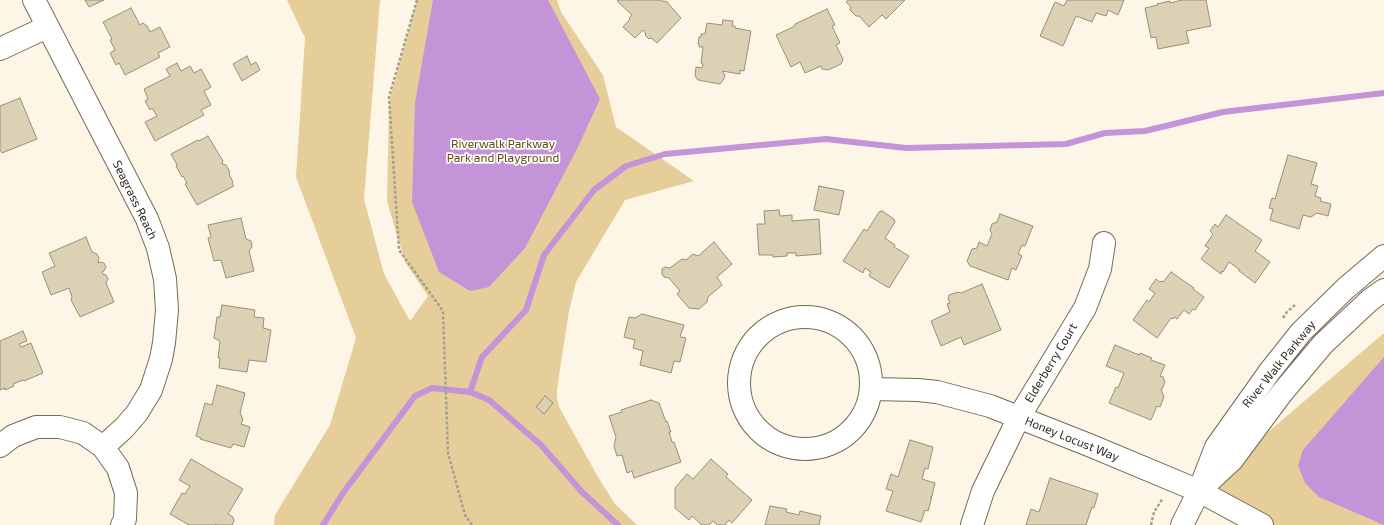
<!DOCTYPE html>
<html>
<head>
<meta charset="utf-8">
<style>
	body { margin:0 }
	canvas { display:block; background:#fdf6e6 }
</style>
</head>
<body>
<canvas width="1384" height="525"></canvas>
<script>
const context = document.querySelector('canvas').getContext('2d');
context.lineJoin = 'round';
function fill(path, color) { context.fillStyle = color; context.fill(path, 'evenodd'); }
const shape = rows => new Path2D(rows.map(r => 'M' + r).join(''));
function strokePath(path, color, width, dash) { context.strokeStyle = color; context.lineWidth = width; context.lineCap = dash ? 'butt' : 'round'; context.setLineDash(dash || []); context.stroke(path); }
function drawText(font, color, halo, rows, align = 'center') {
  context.font = font + ' "Exo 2",sans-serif'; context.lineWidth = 3.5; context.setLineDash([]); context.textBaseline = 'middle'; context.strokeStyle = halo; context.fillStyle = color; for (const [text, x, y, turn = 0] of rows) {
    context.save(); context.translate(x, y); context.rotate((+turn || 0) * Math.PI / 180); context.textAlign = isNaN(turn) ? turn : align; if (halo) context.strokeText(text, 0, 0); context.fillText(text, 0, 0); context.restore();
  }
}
fill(shape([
	[287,0,380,0,364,199,384,274,410,321,428,296,405,262,387,201,389,102,417,0,557,0,561,12,603,75,616,127,694,181,625,200,576,282,569,311,557,389,557,399,559,407,598,477,615,504,637,525,274,525,275,515,330,425,356,338,296,177,305,38],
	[1384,333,1384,525,1266,525,1199,491]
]), '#e5ce99');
fill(shape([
	[433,0,548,0,600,99,577,149,525,248,489,287,470,291,439,272,412,202,415,103],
	[1384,357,1384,525,1319,497,1305,483,1298,465,1303,450]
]), '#c494d8');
strokePath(shape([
	[470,392,482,357,526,310,544,255,594,190,626,166,665,154,826,139,906,148,1066,144,1105,133,1145,131,1223,112,1384,93],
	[323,525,343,493,415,396,432,388,470,392,489,400,541,445,582,492,618,525]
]), '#c494d8', 6);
const building = shape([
	[85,0,104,0,89,7,85,0],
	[618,0,662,0,664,2,666,1,681,18,657,43,651,38,649,39,645,35,646,34,643,30,635,38,623,27,630,19,629,18,632,15,617,1,618,0],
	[848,0,905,0,886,19,882,15,869,27,859,16,856,16,850,10,851,7,846,2,848,0],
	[1067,0,1124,0,1118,15,1108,10,1106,16,1096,13,1092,22,1076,16,1063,46,1040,36,1055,2,1064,6,1067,0],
	[1182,0,1206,0,1211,26,1186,31,1189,43,1158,49,1156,37,1151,38,1145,8,1158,5,1157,4,1170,1,1170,3,1182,0],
	[131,8,140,25,143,23,147,26,150,32,160,27,170,47,158,53,160,57,125,75,119,63,116,65,110,53,115,50,110,40,112,39,103,22,131,8],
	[827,9,835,25,832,26,840,43,836,45,843,59,841,64,828,70,822,69,821,66,805,73,800,62,791,67,776,35,795,26,795,24,827,9],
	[723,20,733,21,732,26,735,26,735,28,751,31,744,71,740,70,740,74,722,71,725,75,724,79,720,84,698,80,695,76,696,67,702,68,703,64,701,63,703,47,699,47,699,44,698,44,699,37,701,37,701,34,705,34,707,23,722,25,723,20],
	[247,56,251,65,256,62,260,70,242,81,233,64,247,56],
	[177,63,181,71,190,66,194,73,201,69,211,87,204,91,211,105,201,110,204,115,155,141,145,122,157,116,152,108,150,110,145,101,148,99,144,89,170,76,166,69,177,63],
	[20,98,37,139,2,153,0,150,0,106,20,98],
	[208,136,223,161,222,164,226,165,230,172,229,174,233,182,232,184,234,186,197,205,185,184,187,183,183,176,182,177,176,166,177,165,171,154,198,140,199,141,208,136],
	[1288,155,1317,163,1311,184,1318,186,1315,196,1321,198,1320,201,1331,204,1328,216,1317,213,1311,217,1303,215,1299,229,1270,220,1273,209,1269,208,1272,198,1275,199,1288,155],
	[819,186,844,191,839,215,814,210,819,186],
	[779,210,780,216,792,215,792,221,819,219,821,254,796,256,796,253,787,253,787,256,773,257,773,255,759,255,757,224,765,224,764,211,779,210],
	[882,211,894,219,895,222,885,238,895,245,894,247,909,256,889,288,869,276,871,272,865,268,863,273,843,261,864,229,867,231,879,212,882,211],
	[1000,214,1033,226,1025,246,1022,245,1018,254,1022,256,1016,270,1012,268,1008,280,970,266,967,261,972,249,977,248,979,242,987,246,992,234,990,230,992,224,997,222,1000,214],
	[1226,215,1262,240,1255,251,1270,262,1255,283,1238,270,1239,269,1229,262,1223,272,1222,271,1221,274,1201,259,1209,248,1205,246,1213,234,1210,231,1215,224,1218,227,1226,215],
	[241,218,246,239,251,241,252,247,249,251,254,271,226,278,221,260,214,261,208,238,211,237,208,225,241,218],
	[86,237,92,252,97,254,99,258,98,263,101,262,104,263,106,267,104,271,102,272,103,274,106,275,108,279,106,283,114,302,80,317,71,300,72,297,69,288,51,295,42,272,55,266,49,253,86,237],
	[714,242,732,264,717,277,722,285,708,297,707,302,699,309,689,308,677,294,680,291,669,278,664,277,662,274,662,269,665,267,670,268,682,259,686,260,693,254,698,256,714,242],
	[1171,272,1194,288,1193,289,1204,297,1195,310,1193,309,1189,314,1184,310,1177,319,1174,317,1173,319,1171,318,1157,338,1133,320,1147,300,1149,302,1155,293,1149,289,1156,279,1160,282,1161,281,1163,282,1171,272],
	[982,284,1001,330,964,345,961,337,941,346,931,321,950,312,947,304,950,303,948,299,949,295,958,292,961,293,982,284],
	[222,305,255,310,254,317,264,318,263,328,271,330,266,362,249,360,247,372,219,368,220,358,218,358,220,341,214,338,217,317,220,317,222,305],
	[642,314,684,325,680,337,686,338,680,362,674,361,671,373,640,365,643,351,633,348,635,340,624,337,629,317,635,318,642,314],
	[23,331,27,341,19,344,21,347,31,343,43,373,24,381,23,380,13,384,14,386,5,390,5,388,0,390,0,341,23,331],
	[1115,345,1139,355,1140,353,1152,358,1151,360,1165,365,1160,376,1163,377,1165,382,1162,389,1161,389,1164,397,1160,407,1157,406,1151,420,1109,403,1116,387,1118,388,1124,373,1106,366,1115,345],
	[217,385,245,393,240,413,243,419,241,424,250,427,244,447,233,444,231,448,200,439,201,438,196,436,205,403,212,405,217,385],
	[545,396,553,403,544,414,536,407,545,396],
	[651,400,659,403,666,422,667,421,671,432,669,432,672,442,674,442,681,462,634,478,632,471,627,473,622,455,617,456,614,446,616,437,609,416,622,412,621,410,651,400],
	[910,440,933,447,928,469,925,468,922,479,935,483,932,496,930,497,932,497,928,511,925,510,921,522,886,511,893,491,886,489,891,474,898,477,910,440],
	[191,459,243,489,228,514,233,517,234,521,232,525,218,525,216,524,215,525,189,525,170,514,182,493,185,494,190,486,179,480,191,459],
	[711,459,728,474,726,477,752,500,732,523,729,520,725,525,717,525,713,521,709,525,702,525,692,516,689,520,675,508,675,488,687,474,693,479,711,459],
	[1050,478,1098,494,1094,508,1092,507,1086,525,1026,525,1031,509,1039,512,1050,478],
	[770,506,787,509,786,512,799,515,800,511,821,516,819,525,765,525,770,506]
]);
fill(building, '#dcd0b5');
strokePath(building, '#9a8f75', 1);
const minor = shape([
	[34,0,147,219,158,248,165,279,167,310,164,343,161,359,151,390,137,413,124,428,103,447],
	[0,49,47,27],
	'739 383a66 66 0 1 1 132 0a66 66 0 1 1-132 0Z',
	[872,389,918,390,937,392,990,406,1089,445,1199,491,1262,525],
	[0,446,13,436,36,427,60,427,83,433,103,447,118,468,126,493,125,519,122,525],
	[1202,488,1232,460,1281,394,1323,344,1370,300,1384,290],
	[972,525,983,491,1019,417,1085,308,1100,269,1104,243],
	[1182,525,1199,491,1216,447,1270,371,1301,332,1346,288,1384,256]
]);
strokePath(minor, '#766b53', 24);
strokePath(shape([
	[417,0,389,97,399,250,443,311,448,453,465,515,472,525],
	[1283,318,1287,312,1296,304],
	[1151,525,1154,512,1163,498]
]), '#a59e91', 2.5, [3, 2]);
strokePath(minor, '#fff', 22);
drawText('12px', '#634c0a', '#fff', [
	["Riverwalk Parkway",503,144],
	["Park and Playground",503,158]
]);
drawText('12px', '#2d281e', '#fff', [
	["Seagrass Reach",135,200,64],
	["Elderberry Court",1051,363,-59],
	["River Walk Parkway",1279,364,-51],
	["Honey Locust Way",1072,439,22]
]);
</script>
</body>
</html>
